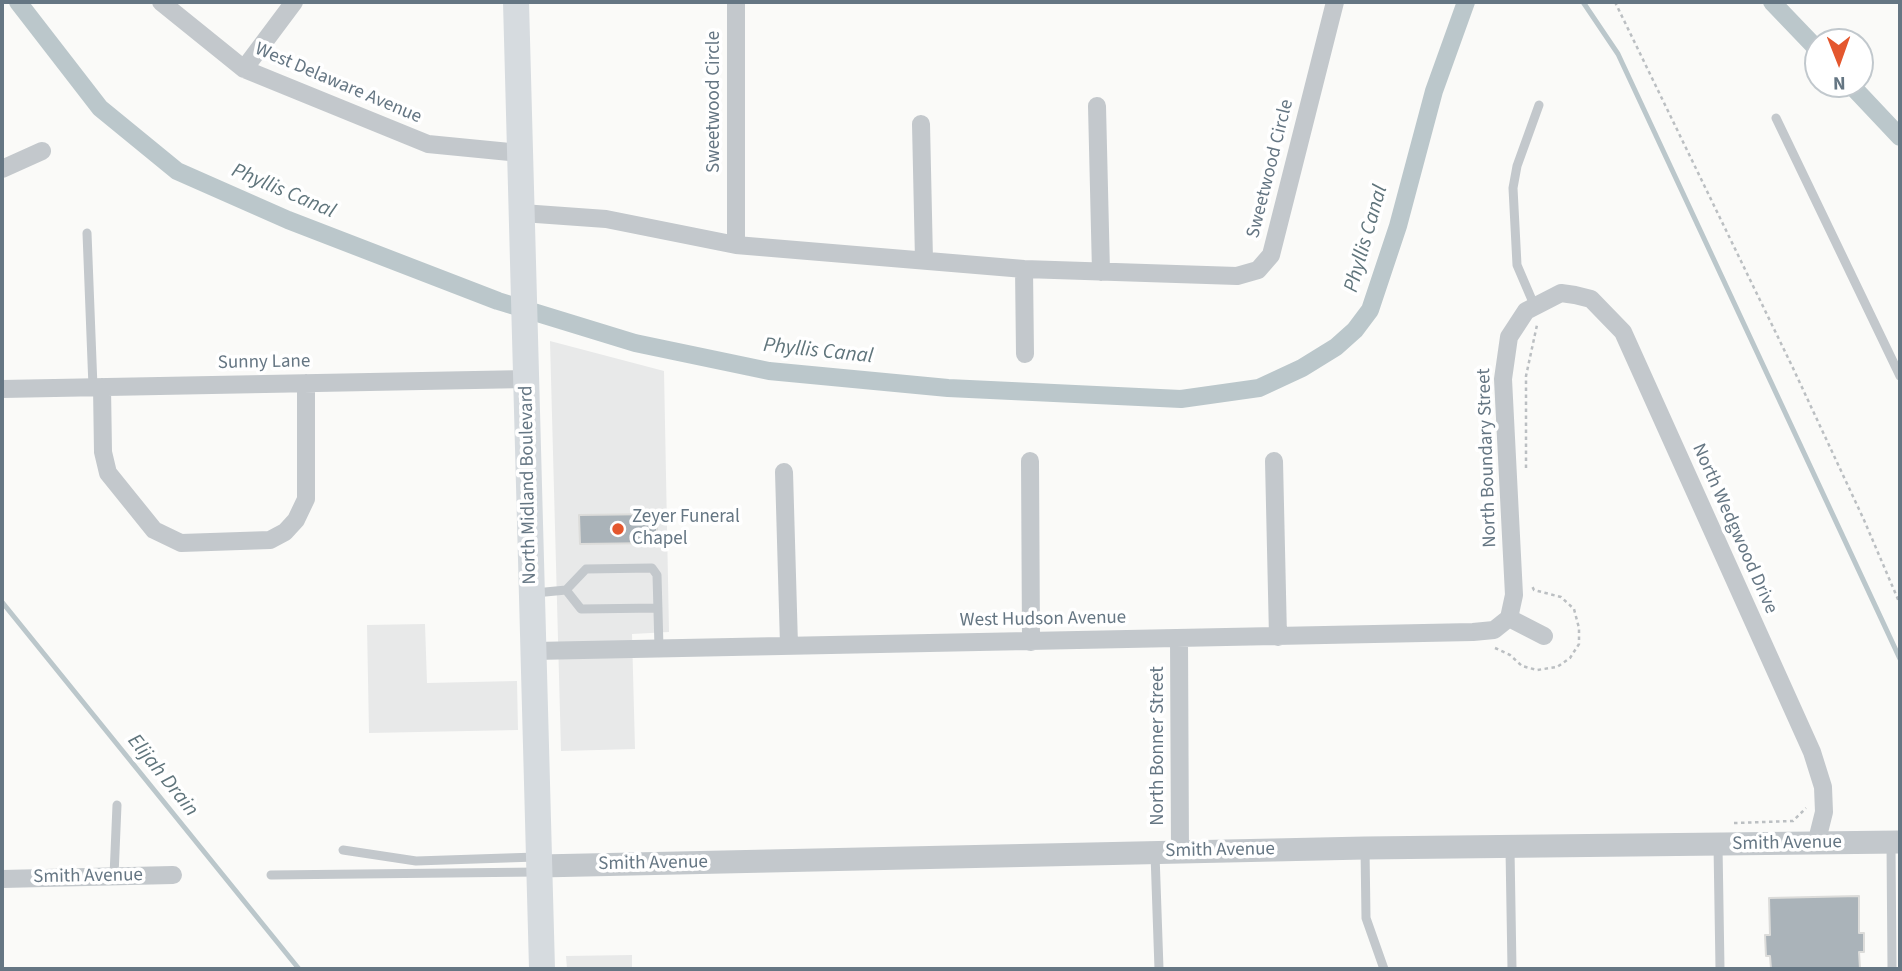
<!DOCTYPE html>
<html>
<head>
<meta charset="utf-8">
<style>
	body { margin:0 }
	#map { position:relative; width:1902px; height:971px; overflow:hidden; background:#fafaf8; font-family:"Source Sans 3",sans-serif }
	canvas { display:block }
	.frame { position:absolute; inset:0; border:4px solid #657683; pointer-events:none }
	.north { position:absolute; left:1804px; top:28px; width:70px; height:70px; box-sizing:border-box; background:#fff; border:2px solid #c1c8cd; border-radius:50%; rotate:179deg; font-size:19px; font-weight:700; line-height:28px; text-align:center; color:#657683 }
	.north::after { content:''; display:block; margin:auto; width:24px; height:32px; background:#e4572e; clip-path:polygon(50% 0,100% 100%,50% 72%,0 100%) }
</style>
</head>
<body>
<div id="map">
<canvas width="1902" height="971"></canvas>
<div class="frame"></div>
<div class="north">N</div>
</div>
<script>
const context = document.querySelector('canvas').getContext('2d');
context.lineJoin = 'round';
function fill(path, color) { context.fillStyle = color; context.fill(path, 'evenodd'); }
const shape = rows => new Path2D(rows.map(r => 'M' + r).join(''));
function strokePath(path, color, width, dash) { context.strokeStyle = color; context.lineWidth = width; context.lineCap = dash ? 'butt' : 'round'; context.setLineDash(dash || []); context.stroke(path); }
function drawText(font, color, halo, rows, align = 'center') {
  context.font = font + ' "Source Sans 3",sans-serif'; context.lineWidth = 7; context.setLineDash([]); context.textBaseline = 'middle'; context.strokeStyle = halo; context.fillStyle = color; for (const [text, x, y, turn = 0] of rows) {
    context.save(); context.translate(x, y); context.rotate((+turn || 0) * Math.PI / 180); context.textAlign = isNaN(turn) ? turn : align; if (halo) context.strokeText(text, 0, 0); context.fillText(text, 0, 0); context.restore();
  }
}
fill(shape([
	[550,341,664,371,669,632,632,634,635,749,561,751],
	[425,624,427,683,517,681,518,730,369,733,367,625],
	[632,955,632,969,567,969,566,956]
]), '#e8e9e9');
strokePath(shape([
	[1583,2,1618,54,1900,659],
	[2,602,299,969]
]), '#bbc7cb', 5);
strokePath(shape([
	[18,2,100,108,177,171,288,220,498,301,635,343,769,371,948,388,1181,399,1259,388,1302,368,1336,347,1355,330,1370,310,1398,226,1434,91,1466,2],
	[1772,2,1818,50],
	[1850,84,1900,137]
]), '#bbc7cb', 18);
const building = shape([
	[657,514,657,543,580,544,579,515,657,514],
	[1859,896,1859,933,1864,933,1864,952,1859,952,1860,969,1771,969,1770,956,1766,956,1765,935,1770,935,1769,898,1859,896]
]);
fill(building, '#aab3b9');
strokePath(building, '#dcdcda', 2);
strokePath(shape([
	[1615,2,1792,366,1864,520,1900,604],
	[1526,468,1526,376,1537,325],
	[1495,648,1510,655,1522,666,1537,670,1557,667,1570,658,1579,644,1579,628,1574,609,1561,597,1534,590,1532,586],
	[1734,823,1793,821,1806,808]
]), '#bbbfc2', 2.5, [3.5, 3.5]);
strokePath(shape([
	[1776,118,1900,376],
	[87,233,93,387],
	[1535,307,1517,265,1513,188,1517,166,1539,105],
	[566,590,581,609,658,608],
	[535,593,566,590,586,569,652,568,657,575,659,648],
	[1891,844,1892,969],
	[1718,845,1720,969],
	[1365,848,1366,918,1384,969],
	[1510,849,1512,969],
	[343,850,416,861,536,857],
	[1155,854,1159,969],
	[271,875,538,872],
	[114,876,117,805]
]), '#c3c8cc', 9);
strokePath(shape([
	[161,2,244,69,428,144,520,153],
	[244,69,294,2],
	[1097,106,1101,272],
	[921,124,924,260],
	[2,169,42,151],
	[522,213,606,219,736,245,1024,269,1237,276,1258,270,1271,255,1335,2],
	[736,245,736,2],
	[1024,269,1025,354],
	[102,387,103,452,108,473,154,530,181,543,270,540,285,532,296,520,306,499,306,383],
	[2,389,527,379],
	[1030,461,1031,642],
	[1274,461,1278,637],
	[784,472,789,645],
	[1509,618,1514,595,1503,379,1509,337,1526,311,1561,293,1575,295,1591,299,1623,332,1812,752,1823,787,1824,812,1816,844],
	[1509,618,1544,636],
	[1179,639,1180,852],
	[534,651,1473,632,1494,630,1509,618],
	[2,879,173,875]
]), '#c3c8cc', 18);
strokePath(shape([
	[540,866,1365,848,1900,842]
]), '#c3c8cc', 23);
strokePath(shape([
	[516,2,542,969]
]), '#d6dbdf', 26);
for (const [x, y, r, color] of [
	[618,529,7,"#e4572e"]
]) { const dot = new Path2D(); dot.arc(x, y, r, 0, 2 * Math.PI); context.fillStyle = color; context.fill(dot); strokePath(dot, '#fff', 2.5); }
drawText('19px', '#657683', '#fff', [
	["West Delaware Avenue",338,84,23],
	["Sweetwood Circle",715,102,-90],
	["Sweetwood Circle",1271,169,-76],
	["Sunny Lane",264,363,-1],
	["North Boundary Street",1488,458,-92],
	["North Midland Boulevard",529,485,-91],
	["North Wedgwood Drive",1734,529,66],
	["West Hudson Avenue",1043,620,-1],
	["North Bonner Street",1159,746,-90],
	["Smith Avenue",1787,844,-1],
	["Smith Avenue",1220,851,-1],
	["Smith Avenue",653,864,-1],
	["Smith Avenue",88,877,-1]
]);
drawText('19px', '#657683', '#fff', [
	["Zeyer Funeral",632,518],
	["Chapel",632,540]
], 'left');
drawText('italic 21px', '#60757c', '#fff', [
	["Phyllis Canal",283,192,23],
	["Phyllis Canal",1367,239,-74],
	["Phyllis Canal",818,352,6],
	["Elijah Drain",162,776,51]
]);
</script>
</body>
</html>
